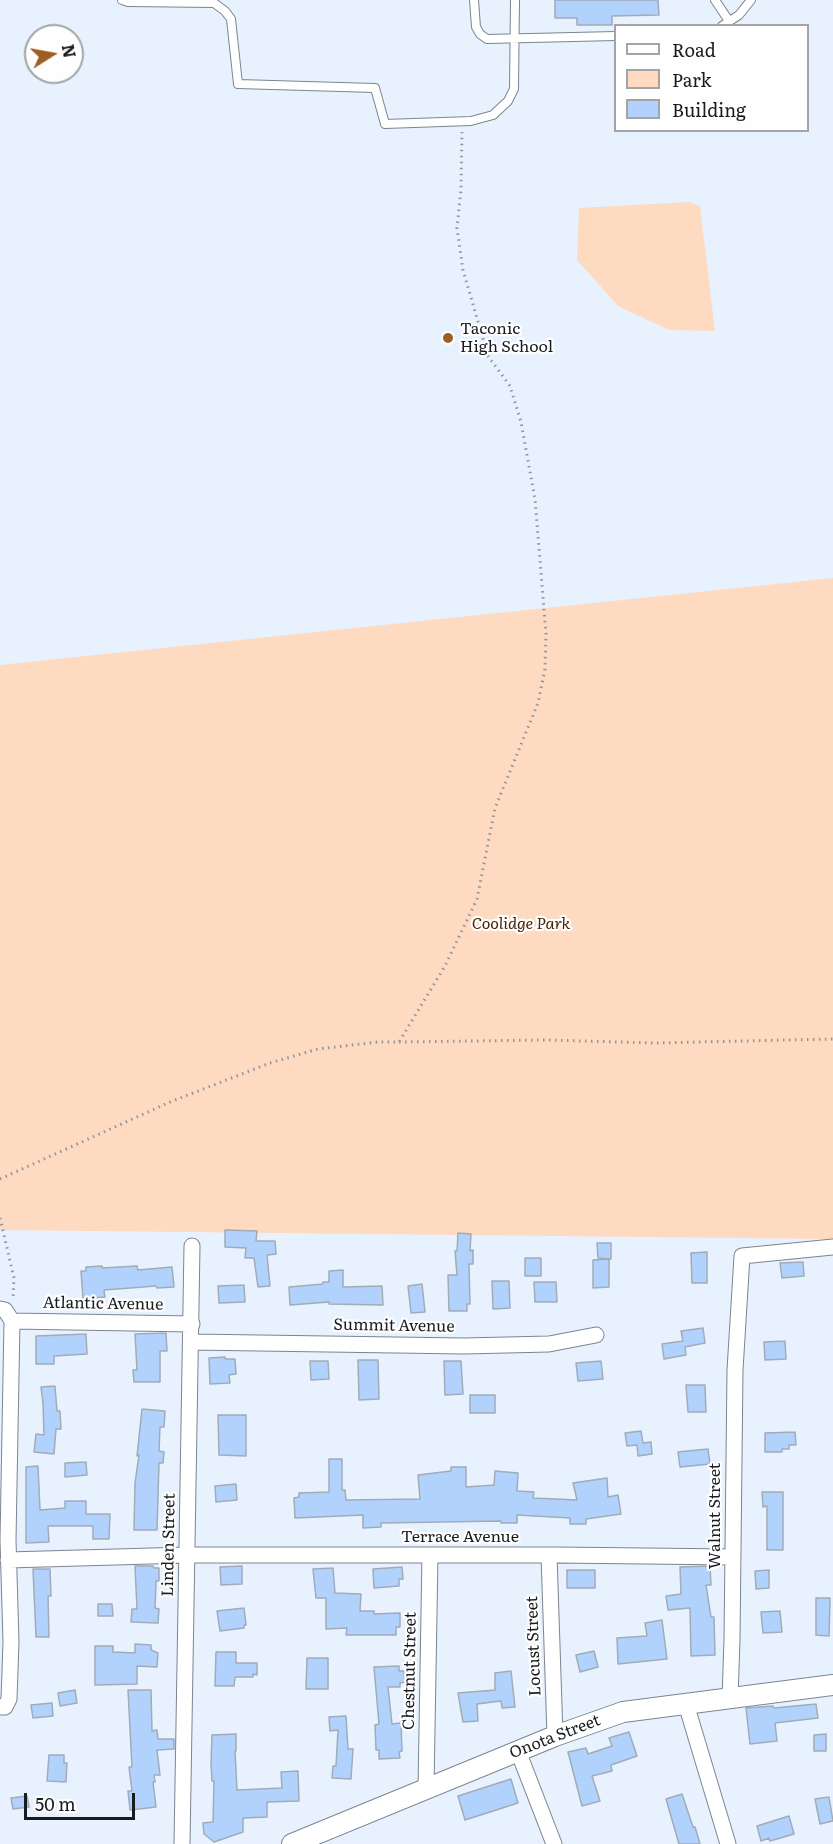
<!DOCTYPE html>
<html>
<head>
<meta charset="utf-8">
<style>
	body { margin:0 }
	#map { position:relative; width:833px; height:1844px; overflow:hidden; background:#e8f2ff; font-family:Literata,serif }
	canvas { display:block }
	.legend { position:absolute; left:614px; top:24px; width:195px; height:108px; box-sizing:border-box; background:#fefefe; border:2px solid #a2a4a5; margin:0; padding:8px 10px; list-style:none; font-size:18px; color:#181c20 }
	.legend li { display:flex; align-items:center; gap:12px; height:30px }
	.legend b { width:30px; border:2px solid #a2a4a5 }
	.north { position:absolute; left:24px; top:24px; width:60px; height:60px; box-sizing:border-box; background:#fefefe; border:2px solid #a2a4a5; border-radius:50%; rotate:79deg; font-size:16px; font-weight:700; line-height:24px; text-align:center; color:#181c20 }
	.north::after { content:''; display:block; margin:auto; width:21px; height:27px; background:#9d5e26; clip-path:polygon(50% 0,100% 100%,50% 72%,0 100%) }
	.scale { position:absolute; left:24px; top:1793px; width:111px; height:27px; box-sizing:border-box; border:3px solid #181c20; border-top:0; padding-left:8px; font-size:18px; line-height:21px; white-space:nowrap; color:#181c20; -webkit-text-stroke:4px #fefefe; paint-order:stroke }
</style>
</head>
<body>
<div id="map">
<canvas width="833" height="1844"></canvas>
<ul class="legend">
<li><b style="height:8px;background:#fff"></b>Road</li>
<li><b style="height:16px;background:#fddac0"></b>Park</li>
<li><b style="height:16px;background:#b1d2fc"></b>Building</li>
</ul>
<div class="north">N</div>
<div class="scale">50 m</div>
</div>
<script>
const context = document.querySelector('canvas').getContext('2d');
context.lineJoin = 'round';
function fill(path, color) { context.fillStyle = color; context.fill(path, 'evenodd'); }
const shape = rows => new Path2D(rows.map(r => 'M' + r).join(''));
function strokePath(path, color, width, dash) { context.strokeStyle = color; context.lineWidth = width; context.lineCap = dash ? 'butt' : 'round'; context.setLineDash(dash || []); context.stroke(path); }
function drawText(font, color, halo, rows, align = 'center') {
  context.font = font + ' Literata,serif'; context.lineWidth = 4.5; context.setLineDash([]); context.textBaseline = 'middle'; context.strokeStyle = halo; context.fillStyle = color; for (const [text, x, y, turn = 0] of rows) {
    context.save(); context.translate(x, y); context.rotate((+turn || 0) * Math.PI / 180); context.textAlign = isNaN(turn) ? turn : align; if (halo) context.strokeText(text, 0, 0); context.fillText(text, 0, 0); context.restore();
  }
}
fill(shape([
	[689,202,700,206,715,331,669,330,618,306,577,260,579,208],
	[833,578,833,1239,0,1230,0,665]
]), '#fddac0');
const building = shape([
	[555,0,658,0,659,15,612,16,612,25,577,25,577,18,555,18,555,0],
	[225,1230,257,1231,256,1241,275,1241,276,1254,267,1255,270,1286,258,1287,254,1258,245,1258,246,1248,225,1247,225,1230],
	[458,1233,471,1234,470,1251,473,1250,473,1264,469,1264,470,1304,467,1304,467,1311,449,1311,448,1275,457,1275,455,1251,457,1251,458,1233],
	[597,1243,611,1243,611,1259,598,1258,597,1243],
	[707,1252,707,1283,692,1283,691,1253,707,1252],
	[525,1258,541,1258,541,1276,525,1276,525,1258],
	[609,1259,609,1287,593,1288,593,1260,609,1259],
	[803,1262,804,1276,782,1278,780,1263,803,1262],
	[102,1266,102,1268,137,1266,138,1270,172,1267,174,1287,157,1288,156,1286,104,1290,105,1297,83,1299,81,1271,86,1271,86,1267,102,1266],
	[343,1270,343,1287,382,1286,383,1305,329,1304,329,1302,290,1305,289,1287,323,1284,323,1282,329,1282,329,1271,343,1270],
	[492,1281,509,1281,510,1308,493,1309,492,1281],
	[534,1282,556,1282,557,1302,535,1302,534,1282],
	[422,1284,425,1312,411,1313,408,1286,422,1284],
	[244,1285,245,1302,219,1303,218,1286,244,1285],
	[703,1328,705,1343,685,1347,686,1355,664,1359,662,1344,683,1341,681,1331,703,1328],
	[166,1333,167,1351,160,1351,160,1382,134,1382,133,1370,137,1370,135,1334,166,1333],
	[86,1334,87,1354,54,1356,54,1364,36,1364,36,1336,86,1334],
	[785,1341,786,1359,765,1360,764,1342,785,1341],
	[225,1357,225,1359,235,1359,236,1374,229,1375,230,1383,210,1384,209,1358,225,1357],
	[358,1360,378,1360,379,1399,359,1400,358,1360],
	[310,1361,328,1361,329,1379,311,1380,310,1361],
	[444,1361,461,1361,463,1394,445,1395,444,1361],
	[601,1361,603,1379,578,1381,576,1363,601,1361],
	[686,1385,705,1385,706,1412,688,1412,686,1385],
	[55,1386,57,1411,60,1411,61,1429,56,1429,54,1454,34,1452,36,1434,44,1435,43,1403,41,1387,55,1386],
	[470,1395,495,1395,495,1413,470,1413,470,1395],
	[142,1409,165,1411,164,1427,160,1427,159,1451,164,1452,163,1463,159,1463,157,1530,134,1530,135,1483,139,1455,137,1456,142,1409],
	[218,1415,246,1415,246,1456,219,1455,218,1415],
	[641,1431,643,1443,651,1442,652,1454,638,1456,637,1445,627,1446,625,1433,641,1431],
	[795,1432,796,1445,789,1445,789,1449,782,1449,782,1452,765,1452,765,1433,795,1432],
	[708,1449,710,1464,680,1467,678,1452,708,1449],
	[329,1459,342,1459,342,1490,345,1490,346,1500,420,1499,418,1475,451,1471,451,1467,466,1467,466,1487,494,1485,495,1471,518,1473,517,1491,534,1492,533,1498,577,1500,573,1483,607,1478,608,1497,618,1495,621,1514,586,1519,586,1524,570,1524,570,1518,517,1515,517,1523,501,1523,501,1521,381,1523,381,1527,363,1528,363,1515,295,1518,294,1498,299,1497,299,1493,329,1492,329,1459],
	[86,1462,87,1475,65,1477,65,1463,86,1462],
	[38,1466,40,1510,65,1508,65,1501,86,1501,86,1514,110,1514,109,1539,93,1539,93,1526,48,1526,49,1542,26,1543,26,1467,38,1466],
	[236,1484,237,1500,216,1502,215,1486,236,1484],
	[762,1492,783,1492,783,1550,767,1550,767,1506,763,1507,762,1492],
	[135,1566,153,1566,154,1568,159,1568,159,1581,156,1581,155,1608,159,1609,158,1623,131,1622,132,1609,137,1609,135,1566],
	[242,1566,242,1584,221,1585,220,1567,242,1566],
	[710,1566,711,1585,706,1585,711,1617,714,1617,715,1655,691,1656,690,1608,668,1610,666,1596,681,1594,680,1567,710,1566],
	[402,1567,403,1579,399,1579,399,1586,374,1588,373,1569,402,1567],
	[333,1568,335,1593,361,1594,360,1611,374,1611,374,1614,400,1613,400,1627,396,1627,396,1635,346,1635,347,1628,326,1629,326,1598,316,1598,313,1569,333,1568],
	[33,1569,50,1569,51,1596,48,1596,49,1637,36,1637,33,1569],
	[567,1570,595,1570,595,1588,567,1588,567,1570],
	[769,1570,769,1588,756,1589,755,1571,769,1570],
	[816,1598,830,1598,829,1636,816,1635,816,1598],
	[98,1604,112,1604,113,1616,98,1616,98,1604],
	[244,1608,246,1625,244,1625,244,1628,220,1631,217,1611,244,1608],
	[780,1611,782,1632,763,1633,761,1612,780,1611],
	[662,1620,667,1659,618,1664,617,1638,647,1636,645,1623,662,1620],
	[135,1644,151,1645,151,1650,158,1653,157,1667,137,1666,137,1684,95,1685,95,1646,113,1646,113,1652,135,1653,135,1644],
	[594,1651,598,1667,580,1672,576,1655,594,1651],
	[216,1652,236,1652,236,1663,257,1663,257,1675,253,1674,253,1677,235,1677,234,1686,215,1686,216,1652],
	[307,1658,328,1658,328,1689,306,1689,307,1658],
	[399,1666,399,1671,404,1671,405,1682,400,1683,400,1687,388,1687,392,1724,401,1723,402,1751,399,1752,400,1758,379,1759,379,1750,376,1750,375,1725,379,1724,374,1667,399,1666],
	[511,1671,515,1707,502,1708,501,1701,477,1704,478,1721,463,1722,458,1693,495,1690,495,1673,511,1671],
	[75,1690,77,1703,60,1706,58,1693,75,1690],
	[128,1690,151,1690,152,1731,157,1730,158,1739,174,1739,174,1749,157,1750,160,1775,154,1775,155,1782,153,1782,156,1807,130,1810,128,1791,132,1791,129,1767,132,1767,128,1690],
	[52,1703,53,1716,33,1718,31,1705,52,1703],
	[816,1704,818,1718,775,1723,777,1741,750,1744,746,1708,773,1706,774,1708,816,1704],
	[346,1716,348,1749,353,1749,351,1779,332,1778,333,1766,336,1766,338,1730,330,1731,329,1717,346,1716],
	[629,1732,637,1756,611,1765,612,1771,592,1776,600,1801,582,1806,568,1752,586,1748,588,1754,612,1746,609,1738,629,1732],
	[236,1734,236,1751,235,1751,237,1790,282,1788,281,1772,298,1771,299,1801,267,1802,267,1817,243,1818,243,1832,214,1842,204,1834,203,1823,213,1822,214,1781,212,1781,211,1763,212,1735,236,1734],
	[826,1734,826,1751,814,1751,814,1735,826,1734],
	[49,1755,64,1755,64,1763,67,1763,66,1782,47,1781,49,1755],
	[511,1779,518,1803,465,1820,458,1796,511,1779],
	[682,1794,693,1827,695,1827,700,1844,679,1844,666,1799,682,1794],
	[27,1796,29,1807,13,1809,11,1798,27,1796],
	[829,1797,833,1821,820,1824,815,1799,829,1797],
	[789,1816,794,1834,770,1841,769,1838,761,1841,757,1826,789,1816]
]);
fill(building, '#b1d2fc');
strokePath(building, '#a2abb8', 1.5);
const service = shape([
	[122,0,128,2,214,3,225,11,231,19,238,84,375,88,385,124,471,121,493,115,508,101,514,89,515,0],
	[474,0,476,27,480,34,487,39,616,36],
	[715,0,729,21],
	[722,26,739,15,751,0]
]);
const minor = shape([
	[0,1309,5,1310,12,1321],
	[12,1321,192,1324],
	[191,1342,464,1346,549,1344,596,1335],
	[549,1555,555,1736],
	[8,1560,187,1555,557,1555,733,1557],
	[730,1698,732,1640,735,1370,742,1256,833,1247],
	[686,1704,728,1844],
	[0,1707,5,1707,9,1699,11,1642,8,1540,12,1321],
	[518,1751,554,1844],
	[426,1788,430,1555],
	[182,1844,192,1246]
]);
const tertiary = shape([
	[292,1844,555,1736,623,1712,833,1685]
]);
strokePath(service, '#7b8590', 10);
strokePath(minor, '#7b8590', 17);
strokePath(tertiary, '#7b8590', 22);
strokePath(shape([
	[399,1042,546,1040,654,1043,833,1039],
	[0,1179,170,1102,270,1063,318,1049,378,1042,399,1042,445,966,477,899,495,808,538,703,545,669,546,634,535,499,521,422,510,386,488,356,463,270,457,228,461,189,462,132],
	[0,1218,14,1278,13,1298]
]), '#8e969f', 3, [1.5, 4.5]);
strokePath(service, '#fff', 8);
strokePath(minor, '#fff', 15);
strokePath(tertiary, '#fff', 20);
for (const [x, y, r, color] of [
	[448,338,6,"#9d5e26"]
]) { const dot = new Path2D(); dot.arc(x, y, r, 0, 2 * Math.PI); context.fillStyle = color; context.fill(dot); strokePath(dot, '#fefefe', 2); }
drawText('16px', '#181c20', '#fefefe', [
	["Taconic",460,329],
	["High School",460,347]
], 'left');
drawText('italic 16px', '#462302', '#fefefe', [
	["Coolidge Park",521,924]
]);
drawText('16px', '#181c20', '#fefefe', [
	["Atlantic Avenue",103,1304,1],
	["Summit Avenue",394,1326,1],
	["Walnut Street",715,1516,-90],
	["Terrace Avenue",460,1537],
	["Linden Street",169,1545,-89],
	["Locust Street",534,1646,-92],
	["Chestnut Street",410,1671,-89],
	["Onota Street",555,1737,-21]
]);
</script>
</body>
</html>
